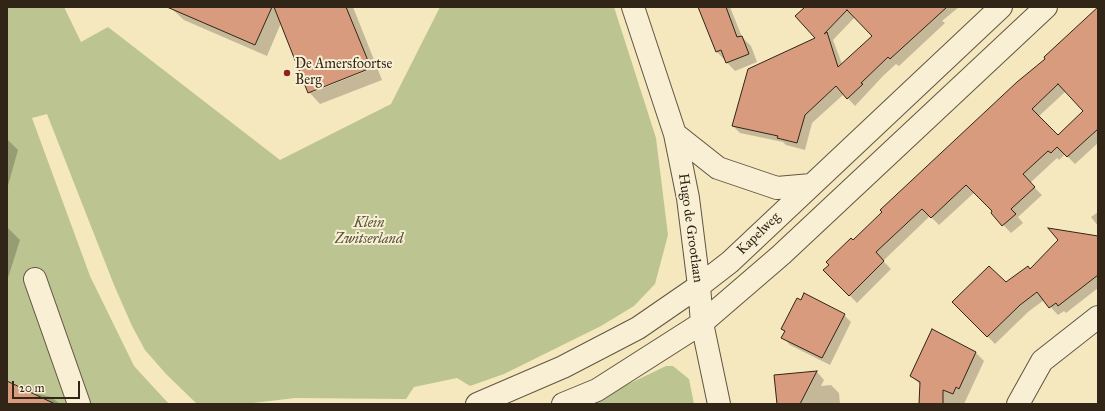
<!DOCTYPE html>
<html>
<head>
<meta charset="utf-8">
<style>
	body { margin:0 }
	#map { position:relative; width:1105px; height:411px; overflow:hidden; background:#f5e7be; font-family:"IM FELL Great Primer",serif }
	canvas { display:block }
	.frame { position:absolute; inset:0; border:8px solid #302517; pointer-events:none }
	.scale { position:absolute; left:12px; top:381px; width:68px; height:18px; box-sizing:border-box; border:2px solid #302517; border-top:0; padding-left:5px; font-size:12px; line-height:14px; white-space:nowrap; color:#302517; -webkit-text-stroke:3px #f8efd5; paint-order:stroke }
</style>
</head>
<body>
<div id="map">
<canvas width="1105" height="411"></canvas>
<div class="frame"></div>
<div class="scale">20 m</div>
</div>
<script>
const context = document.querySelector('canvas').getContext('2d');
context.lineJoin = 'round';
function fill(path, color) { context.fillStyle = color; context.fill(path, 'evenodd'); }
const shape = rows => new Path2D(rows.map(r => 'M' + r).join(''));
function strokePath(path, color, width, dash) { context.strokeStyle = color; context.lineWidth = width; context.lineCap = dash ? 'butt' : 'round'; context.setLineDash(dash || []); context.stroke(path); }
function drawText(font, color, halo, rows, align = 'center') {
  context.font = font + ' "IM FELL Great Primer",serif'; context.lineWidth = 4; context.setLineDash([]); context.textBaseline = 'middle'; context.strokeStyle = halo; context.fillStyle = color; for (const [text, x, y, turn = 0] of rows) {
    context.save(); context.translate(x, y); context.rotate((+turn || 0) * Math.PI / 180); context.textAlign = isNaN(turn) ? turn : align; if (halo) context.strokeText(text, 0, 0); context.fillText(text, 0, 0); context.restore();
  }
}
fill(shape([
	[7,7,64,7,81,42,108,27,280,160,391,104,440,7,614,7,656,138,668,235,655,284,634,306,601,326,504,374,470,386,457,378,414,387,406,399,295,398,245,404,197,404,166,374,145,350,132,326,114,285,47,114,32,118,90,276,134,366,169,404,7,404],
	[666,366,673,366,689,379,694,404,587,404]
]), '#bcc591');
fill(shape([
	[173,7,353,7,382,80,320,104,309,92,281,23,267,56,184,20,172,9],
	[375,65,376,67,313,92,313,90],
	[700,7,730,7,742,37,751,46,757,62,735,71,717,52],
	[806,7,959,7,942,21,945,23,899,66,896,64,883,76,855,106,844,94,812,123,805,150,786,145,783,142,740,133,733,126,817,38],
	[855,17,873,36,842,64,833,40],
	[1098,8,1098,89,1066,91,1038,117,1058,137,1098,106,1098,143,1075,164,1065,154,1059,160,1057,158,1030,183,1042,195,1018,217,1023,223,1011,233,992,213,994,211,975,192,939,225,930,216,883,261,891,269,857,303,825,270],
	[7,139,18,150,7,189],
	[1098,212,1098,226,1091,217],
	[7,227,20,240,7,281],
	[1098,237,1098,288,1066,313,1064,311,1058,315,1044,300,1028,312,995,344,954,302,1006,284],
	[801,301,844,315,851,322,830,365,790,345,783,337,785,332,782,329],
	[932,330,976,353,984,361,964,404,920,404,921,385,911,376],
	[817,372,824,380,821,386,831,385,839,393,840,404,777,404,775,376],
	[7,384,30,393,31,392,51,397,60,404,7,404]
]), '#0003');
const building = shape([
	[167,7,272,7,255,45,167,7],
	[274,7,346,7,371,68,308,93,274,7],
	[698,7,726,7,737,37,742,36,749,54,726,63,721,50,716,52,698,7],
	[805,7,947,7,890,59,888,57,861,83,863,84,847,99,836,86,805,115,797,143,777,138,778,136,732,126,748,69,815,38,795,16,805,7],
	[847,10,872,36,838,67,827,32,824,34,847,10],
	[1098,7,1098,129,1067,157,1057,147,1051,153,1048,151,1023,174,1035,187,1011,209,1016,214,1002,226,991,213,992,211,966,185,931,218,922,209,876,252,884,261,849,296,823,270,829,265,826,262,851,238,853,240,882,212,880,210,1017,82,1045,59,1044,57,1098,7],
	[1058,84,1083,111,1058,135,1032,109,1058,84],
	[1048,228,1098,236,1098,275,1058,306,1056,303,1049,308,1037,292,1020,305,987,337,952,302,989,266,1006,282,1028,266,1030,269,1058,240,1048,228],
	[804,293,845,314,822,358,781,338,785,331,781,329,797,298,801,300,804,293],
	[932,329,976,352,959,389,956,387,953,394,943,390,943,404,919,404,920,382,910,376,932,329],
	[817,371,800,404,777,404,774,375,817,371],
	[7,381,55,404,7,404,7,381]
]);
fill(building, '#d89b7e');
strokePath(building, '#302517', 1);
const minor = shape([
	[633,7,675,134,688,198,699,286,702,323,719,404],
	[675,134,718,168,777,188,811,185],
	[35,279,79,404],
	[477,404,563,367,638,328,699,286,730,262,1001,7],
	[563,404,597,390,702,323,781,255,1046,7],
	[1018,404,1042,361,1098,317]
]);
strokePath(minor, '#615641', 24);
strokePath(minor, '#f8efd5', 22);
for (const [x, y, r, color] of [
	[287,73,4,"#8f2418"]
]) { const dot = new Path2D(); dot.arc(x, y, r, 0, 2 * Math.PI); context.fillStyle = color; context.fill(dot); strokePath(dot, '#f8efd5', 1.5); }
drawText('14px', '#302517', '#f8efd5', [
	["De Amersfoortse",295,65],
	["Berg",295,81]
], 'left');
drawText('italic 14px', '#5a553c', '#f8efd5', [
	["Klein",369,224],
	["Zwitserland",369,240]
]);
drawText('14px', '#302517', '#f8efd5', [
	["Hugo de Grootlaan",690,228,82],
	["Kapelweg",759,234,-44]
]);
</script>
</body>
</html>
